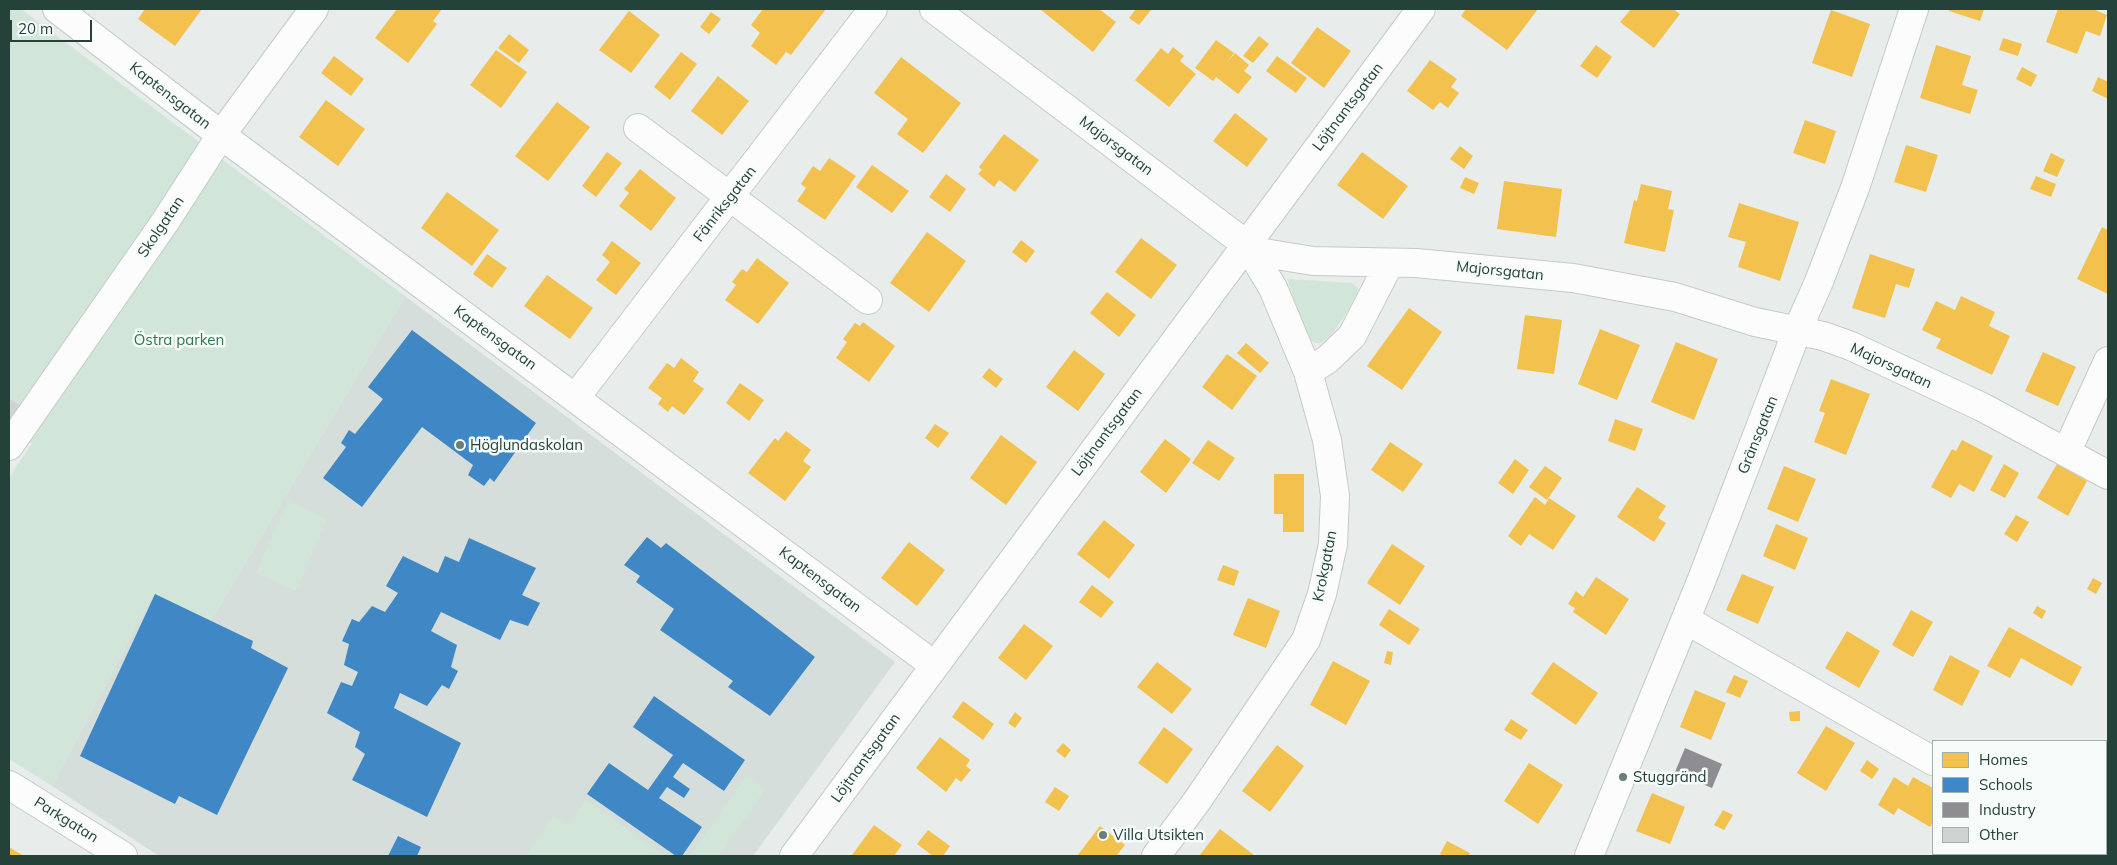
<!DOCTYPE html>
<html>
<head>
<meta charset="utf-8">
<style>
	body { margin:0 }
	#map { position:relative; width:2117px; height:865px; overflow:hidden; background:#e8edeb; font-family:Mulish,sans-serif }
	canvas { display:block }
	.frame { position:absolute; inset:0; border:10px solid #24423a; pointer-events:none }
	.legend { position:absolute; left:1932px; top:740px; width:175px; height:115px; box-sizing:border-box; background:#f7fbf9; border:1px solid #a3b1ad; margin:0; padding:6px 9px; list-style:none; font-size:15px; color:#24423a }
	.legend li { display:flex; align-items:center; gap:10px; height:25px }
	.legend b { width:25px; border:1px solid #a3b1ad }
	.scale { position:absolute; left:10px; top:20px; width:82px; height:22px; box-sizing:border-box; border:2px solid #24423a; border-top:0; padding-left:6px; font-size:15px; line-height:18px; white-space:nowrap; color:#24423a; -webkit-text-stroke:4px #f7fbf9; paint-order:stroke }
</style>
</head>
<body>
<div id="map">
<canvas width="2117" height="865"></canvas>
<div class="frame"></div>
<ul class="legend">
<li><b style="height:14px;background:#f2c14e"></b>Homes</li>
<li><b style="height:14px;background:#3f88c5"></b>Schools</li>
<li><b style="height:14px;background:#8d8d92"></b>Industry</li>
<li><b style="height:14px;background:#cfd4d2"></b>Other</li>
</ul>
<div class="scale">20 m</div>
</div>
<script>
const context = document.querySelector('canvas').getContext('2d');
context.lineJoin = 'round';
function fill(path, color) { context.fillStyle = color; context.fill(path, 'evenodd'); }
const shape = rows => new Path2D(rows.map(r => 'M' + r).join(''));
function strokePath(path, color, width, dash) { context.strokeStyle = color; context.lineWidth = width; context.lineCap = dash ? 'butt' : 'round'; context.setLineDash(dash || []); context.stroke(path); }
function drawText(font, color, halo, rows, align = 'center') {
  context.font = font + ' Mulish,sans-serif'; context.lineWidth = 5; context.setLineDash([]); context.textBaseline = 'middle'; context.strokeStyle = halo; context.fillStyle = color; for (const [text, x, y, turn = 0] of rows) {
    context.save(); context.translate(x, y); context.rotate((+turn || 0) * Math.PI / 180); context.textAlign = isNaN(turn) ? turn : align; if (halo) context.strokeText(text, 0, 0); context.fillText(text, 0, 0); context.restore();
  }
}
fill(shape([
	[405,296,895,662,753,856,159,856,52,786,153,594,211,620]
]), '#d6dedb');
fill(shape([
	[9,9,21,9,405,296,211,620,153,594,52,786,9,759,9,478,32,443,9,427],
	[1287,279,1352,283,1358,288,1357,297,1330,337,1321,343,1315,343,1308,338],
	[288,501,327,519,296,591,256,573],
	[747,776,765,790,718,856,690,856],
	[586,800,665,856,525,856,554,816,568,826]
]), '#d1e6d8');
fill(shape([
	[145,9,202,9,175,46,138,19],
	[397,9,442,9,433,21,437,24,408,63,375,38],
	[763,9,826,9,791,55,786,52,776,65,751,46,760,33,751,25],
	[1040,9,1099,9,1116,22,1093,52],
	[1136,9,1151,10,1139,25,1129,18],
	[1466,9,1538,9,1507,50,1461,16],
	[1631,9,1673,9,1680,14,1654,48,1620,22],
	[1949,9,1984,9,1980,21,1949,11],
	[2058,9,2093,9,2107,15,2100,36,2086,31,2077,54,2046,42],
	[1831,10,1870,24,1852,77,1812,63],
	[629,11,660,35,631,73,599,50],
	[711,12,721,19,709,34,700,27],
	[1317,27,1351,51,1324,88,1291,63],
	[509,34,529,50,519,63,498,48],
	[1259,36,1269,44,1253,63,1243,56],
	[2003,38,2022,44,2018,56,1999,50],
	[1216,40,1234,53,1226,64,1235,53,1249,65,1244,71,1252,77,1238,94,1216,77,1213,81,1195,68],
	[1596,45,1612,57,1597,78,1580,66],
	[1936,45,1971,56,1962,85,1978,90,1970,114,1920,98],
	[1173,47,1184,56,1180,61,1196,74,1169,107,1135,80,1161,48,1168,54],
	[496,50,527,72,501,108,470,85],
	[681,52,697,64,670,100,654,87],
	[334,56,364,79,351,96,321,73],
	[1277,56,1307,78,1296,93,1266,71],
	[901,57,961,103,923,153,897,134,908,119,874,93],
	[1430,60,1457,79,1451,87,1459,93,1448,108,1440,102,1433,110,1407,91],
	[2022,67,2037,75,2031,87,2016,79],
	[718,76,749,101,722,135,691,111],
	[2098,77,2108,82,2108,99,2092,91],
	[326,100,365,129,338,166,299,137],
	[557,102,590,127,548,181,515,156],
	[1235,113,1268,139,1247,167,1213,141],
	[1805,120,1836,131,1825,164,1793,153],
	[1004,134,1039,160,1015,192,999,180,994,187,978,174,982,170,979,167],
	[1906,145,1938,155,1926,192,1894,182],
	[1460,146,1473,156,1464,169,1450,159],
	[607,152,622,163,596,197,582,186],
	[1362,152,1408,186,1383,219,1337,185],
	[2051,153,2065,160,2057,177,2043,171],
	[829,158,856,176,825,220,797,201,806,188,801,184,813,166,820,171],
	[872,165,909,191,892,213,856,187],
	[640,169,676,198,651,231,619,206,629,193,624,189],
	[946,174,966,189,950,212,929,197],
	[2036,176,2056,184,2051,197,2030,189],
	[1465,177,1479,183,1474,194,1460,188],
	[1504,181,1562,189,1556,237,1497,229],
	[1641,184,1672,191,1668,209,1674,210,1665,252,1624,243,1634,200,1637,201],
	[447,192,499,230,472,266,421,228],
	[1739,203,1799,222,1780,281,1738,267,1746,242,1728,237],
	[2102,227,2108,230,2108,294,2077,279],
	[927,232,966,261,929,312,890,283],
	[1141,238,1177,265,1151,299,1115,272],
	[1021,240,1035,251,1026,263,1012,252],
	[612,241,641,263,616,295,596,280,610,262,602,255],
	[487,254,507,268,492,288,473,274],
	[1870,254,1915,269,1909,288,1896,284,1885,318,1852,308],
	[757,258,789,283,758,324,725,300,736,285,732,282,742,269,747,272],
	[547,275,593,308,570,339,524,306],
	[1107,292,1136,315,1119,337,1090,313],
	[1961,296,1995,312,1989,326,2010,336,1992,375,1936,348,1941,339,1922,330,1936,301,1955,310],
	[1409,308,1442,332,1402,390,1367,366],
	[1525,315,1562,320,1554,374,1517,369],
	[863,322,895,346,869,382,836,358,847,342,843,339,855,323,860,326],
	[1600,329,1640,345,1617,400,1578,384],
	[1676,342,1718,359,1694,420,1651,402],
	[1246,343,1269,363,1260,373,1237,353],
	[1074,350,1105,374,1078,411,1046,387],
	[2043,352,2076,367,2058,406,2025,391],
	[1227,354,1257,376,1232,410,1202,387],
	[681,358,699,372,693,381,704,389,684,415,672,406,668,412,658,404,662,398,648,388,667,363,674,368],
	[989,368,1003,379,996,388,982,377],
	[1831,379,1870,394,1846,455,1814,442,1825,413,1819,411],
	[740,383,764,400,749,421,726,403],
	[1615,419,1643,429,1635,451,1608,441],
	[935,424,949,433,938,448,925,438],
	[786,431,811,450,803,461,811,467,785,501,748,473,775,438,778,441],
	[1001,435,1037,462,1006,505,970,478],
	[1165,439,1191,459,1166,493,1140,472],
	[1208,440,1235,458,1219,481,1192,463],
	[1962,440,1993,456,1974,492,1959,484,1951,498,1931,487,1952,449,1956,451],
	[1390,442,1423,464,1403,492,1371,470],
	[1515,459,1529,470,1513,494,1498,483],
	[2004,464,2019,473,2005,498,1990,490],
	[2057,464,2087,481,2068,516,2037,498],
	[1545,466,1562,478,1547,500,1529,487],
	[1784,466,1816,479,1798,522,1767,509],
	[1274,474,1304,474,1304,532,1283,532,1283,514,1274,514],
	[1637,487,1666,506,1658,518,1666,523,1654,542,1617,517],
	[1535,497,1545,505,1549,498,1576,516,1553,550,1529,534,1521,546,1508,536],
	[2016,515,2029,522,2017,542,2004,534],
	[1104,520,1135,545,1109,579,1077,554],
	[1776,524,1808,538,1795,570,1763,556],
	[909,542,945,570,917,606,881,578],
	[1392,544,1425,566,1400,605,1367,583],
	[1223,565,1239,571,1234,586,1217,580],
	[1742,574,1774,587,1758,624,1726,610],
	[1596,577,1629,599,1606,635,1573,612,1575,608,1568,604,1576,591,1583,597],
	[2093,578,2102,583,2096,594,2087,589],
	[1092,585,1114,602,1101,618,1079,602],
	[1248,598,1280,611,1266,648,1233,635],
	[2037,606,2046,611,2042,619,2033,613],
	[1389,609,1420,629,1409,645,1379,625],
	[1911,610,1933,622,1913,657,1892,645],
	[1024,624,1053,646,1026,680,998,658],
	[2009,627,2082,667,2072,686,2021,658,2010,678,1987,666],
	[1847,631,1880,651,1859,688,1825,668],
	[1387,651,1393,652,1391,665,1384,663],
	[1950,655,1980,671,1962,706,1933,690],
	[1333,661,1370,681,1346,725,1310,705],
	[1157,662,1192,689,1172,714,1137,687],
	[1553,662,1598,693,1576,725,1531,694],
	[1734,675,1748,681,1740,698,1726,692],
	[1695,690,1726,703,1711,740,1680,727],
	[963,701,994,724,983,740,952,717],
	[1800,711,1800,721,1790,721,1789,712],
	[1015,712,1022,718,1015,728,1008,723],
	[1511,719,1528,730,1521,740,1504,730],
	[1826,726,1855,743,1826,791,1797,773],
	[1164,727,1193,749,1167,784,1138,763],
	[940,737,970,760,966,766,971,770,961,782,956,778,946,792,916,768],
	[1063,743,1071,750,1065,758,1056,751],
	[1277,745,1304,766,1270,812,1242,791],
	[2106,751,2108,753,2108,801,2106,805],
	[1867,760,1879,769,1872,779,1860,771],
	[1529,763,1563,785,1538,824,1504,801],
	[1894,777,1908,786,1913,777,1933,788,1933,822,1930,827,1898,808,1894,815,1878,805],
	[1055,787,1069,796,1059,811,1045,802],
	[1652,793,1685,807,1670,844,1636,831],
	[1723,810,1733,815,1724,830,1714,825],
	[874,825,902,845,894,856,853,856,852,855],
	[1100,826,1125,845,1116,856,1077,856],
	[1220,829,1254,855,1254,856,1199,856],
	[928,830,950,846,943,856,933,856,917,844],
	[1447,841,1470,853,1468,856,1444,856,1440,854],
	[9,847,24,856,9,856],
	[1984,854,2038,854,2042,856,1983,856]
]), '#f2c14e');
fill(shape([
	[412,330,536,423,494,482,490,478,484,486,468,475,473,465,422,427,362,507,323,478,346,447,341,443,349,430,355,434,383,399,368,387],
	[647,537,661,548,666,543,815,657,770,716,728,687,733,681,660,630,674,609,636,582,640,576,624,565],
	[469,538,536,568,522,595,540,603,528,626,510,620,500,640,441,612,431,631,457,645,451,667,458,671,449,689,442,685,427,706,400,693,394,708,461,743,427,817,352,780,365,754,355,747,360,732,327,713,341,682,352,686,358,672,344,665,349,644,342,641,352,619,359,622,372,606,385,612,398,593,386,586,403,556,438,573,445,556,459,562],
	[155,594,253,641,251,648,288,668,217,815,179,796,175,804,80,756],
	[654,696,745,760,724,791,683,763,673,777,690,789,684,798,667,787,659,798,702,827,682,856,676,856,587,794,609,763,648,790,673,755,633,727],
	[398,836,421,847,417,856,388,856]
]), '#3f88c5');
fill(shape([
	[1685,748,1722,764,1712,788,1675,772]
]), '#8d8d92');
fill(shape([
	[10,399,22,407,9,427,9,401]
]), '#cfd4d2');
const minor = shape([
	[57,9,221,135,934,665],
	[934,9,1247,245,1264,253,1313,261,1416,263,1573,278,1675,297,1755,322,1823,336,1851,346,1982,407,2108,475],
	[638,128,868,300],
	[1308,372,1328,359,1352,336,1389,264],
	[576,397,873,9],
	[9,446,165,222,221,135,314,9],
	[2067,451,2108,361],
	[1686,620,1933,761],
	[9,785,123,856],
	[2100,854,2106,856],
	[794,856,1421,9],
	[1156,856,1197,801,1306,640,1322,594,1333,544,1335,496,1327,440,1308,372,1273,288,1247,245],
	[1589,856,1702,579,1797,331,1818,284,1855,188,1914,9]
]);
strokePath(minor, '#c5cac8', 30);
strokePath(minor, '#fcfcfc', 28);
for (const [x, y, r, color] of [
	[460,445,5,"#697e78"],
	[1623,777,5,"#697e78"],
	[1103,835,5,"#697e78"]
]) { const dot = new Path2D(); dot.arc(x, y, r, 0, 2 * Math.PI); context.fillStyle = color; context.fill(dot); strokePath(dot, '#f7fbf9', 2); }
drawText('15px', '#24423a', '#f7fbf9', [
	["Kaptensgatan",170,96,38],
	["Löjtnantsgatan",1348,107,-53],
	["Majorsgatan",1116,146,37],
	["Fänriksgatan",725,204,-52],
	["Skolgatan",161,227,-56],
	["Majorsgatan",1500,271,6],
	["Kaptensgatan",495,338,36],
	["Majorsgatan",1891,366,25],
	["Löjtnantsgatan",1107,432,-53],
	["Gränsgatan",1758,435,-68],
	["Krokgatan",1325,566,-79],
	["Kaptensgatan",820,580,37],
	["Löjtnantsgatan",866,758,-54],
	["Parkgatan",66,820,32]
]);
drawText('15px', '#2d7a4b', '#f7fbf9', [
	["Östra parken",179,340]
]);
drawText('15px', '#24423a', '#f7fbf9', [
	["Höglundaskolan",470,445],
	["Stuggränd",1633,777],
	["Villa Utsikten",1113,835]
], 'left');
</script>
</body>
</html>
